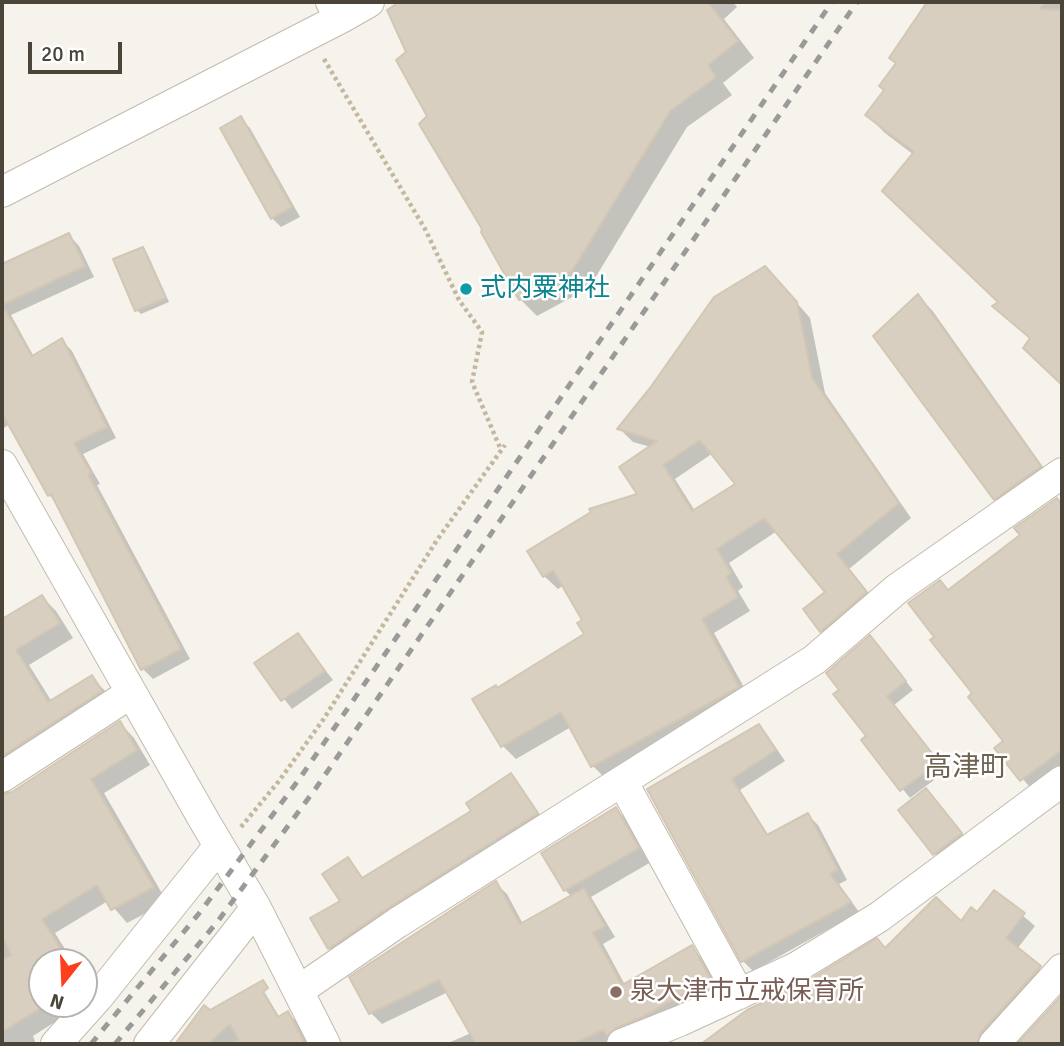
<!DOCTYPE html>
<html>
<head>
<meta charset="utf-8">
<style>
	body { margin:0 }
	#map { position:relative; width:1064px; height:1046px; overflow:hidden; background:#f6f3ec; font-family:Signika,sans-serif }
	canvas { display:block }
	.frame { position:absolute; inset:0; border:4px solid #4b4439; pointer-events:none }
	.north { position:absolute; left:28px; top:948px; width:70px; height:70px; box-sizing:border-box; background:#fff; border:2px solid #b7b4b0; border-radius:50%; rotate:198deg; font-size:19px; font-weight:700; line-height:28px; text-align:center; color:#4b4439 }
	.north::after { content:''; display:block; margin:auto; width:24px; height:32px; background:#fc3f1d; clip-path:polygon(50% 0,100% 100%,50% 72%,0 100%) }
	.scale { position:absolute; left:28px; top:42px; width:94px; height:32px; box-sizing:border-box; border:4px solid #4b4439; border-top:0; padding-left:9px; font-size:21px; line-height:24px; white-space:nowrap; color:#4b4439; -webkit-text-stroke:5px #fff; paint-order:stroke }
</style>
</head>
<body>
<div id="map">
<canvas width="1064" height="1046"></canvas>
<div class="frame"></div>
<div class="north">N</div>
<div class="scale">20 m</div>
</div>
<script>
const context = document.querySelector('canvas').getContext('2d');
context.lineJoin = 'round';
function fill(path, color) { context.fillStyle = color; context.fill(path, 'evenodd'); }
const shape = rows => new Path2D(rows.map(r => 'M' + r).join(''));
function strokePath(path, color, width, dash) { context.strokeStyle = color; context.lineWidth = width; context.lineCap = dash ? 'butt' : 'round'; context.setLineDash(dash || []); context.stroke(path); }
function drawText(font, color, halo, rows, align = 'center') {
  context.font = font + ' Signika,"Noto Sans JP",sans-serif'; context.lineWidth = 5; context.setLineDash([]); context.textBaseline = 'middle'; context.strokeStyle = halo; context.fillStyle = color; for (const [text, x, y, turn = 0] of rows) {
    context.save(); context.translate(x, y); context.rotate((+turn || 0) * Math.PI / 180); context.textAlign = isNaN(turn) ? turn : align; if (halo) context.strokeText(text, 0, 0); context.fillText(text, 0, 0); context.restore();
  }
}
fill(shape([
	[403,2,733,2,737,7,724,19,754,58,723,83,732,95,687,127,589,288,537,316,520,299,429,116,409,52,389,10],
	[929,2,1062,2,1062,382,1041,362,1031,340,995,307,1000,302,914,155,885,133,867,115,886,90,898,64,892,58],
	[240,118,250,128,300,217,281,227,272,218],
	[69,235,79,246,94,277,11,315,34,357,62,340,72,351,116,438,83,454,100,484,97,485,190,659,153,679,143,669,59,505,49,495,10,424,2,429,2,277],
	[143,249,147,253,169,302,141,314,137,310],
	[778,281,810,318,825,393,911,518,849,569,879,606,834,644,821,631,828,592,777,531,729,563,743,587,738,591,750,611,714,633,751,700,606,779,593,766,571,727,516,759,503,746,498,690,586,635,584,621,564,585,558,589,544,576,639,495,651,447,633,442,620,429],
	[713,453,737,484,695,511,675,479],
	[918,296,932,310,1053,481,1009,512,995,498],
	[1057,500,1062,506,1062,769,1033,791,997,748,1005,741,937,637,949,592,1022,535],
	[42,597,56,611,73,638,29,665,52,702,92,677,106,692,115,706,2,782,2,621],
	[298,635,333,680,292,709,257,664],
	[870,637,913,690,894,705,946,771,910,798,863,740,868,737,842,690],
	[120,723,134,738,150,765,104,793,167,902,127,923,108,901,55,933,73,962,42,962,42,1004,83,1004,33,1036,36,1044,2,1044,2,796,12,793],
	[758,726,768,736,785,761,740,790,769,836,808,815,818,825,847,880,839,884,859,912,753,971,743,961,649,790],
	[511,775,519,784,545,822,338,957,329,948,312,919,343,901,347,859,364,879,473,811],
	[926,790,970,843,944,863,935,854],
	[616,809,630,823,651,862,591,897,615,937,603,944,625,985,692,948,703,959,721,990,619,1044,446,1044,471,1033,448,992,382,1024,371,1013,351,978,496,884,507,894,523,924,572,897,565,890],
	[995,892,1035,926,1017,949,1051,978,991,1044,704,1044,748,1011,886,950,961,923,977,915],
	[257,985,265,993,280,1018,288,1013,296,1021,308,1044,177,1044,205,1008,210,1012]
]), '#0003');
const building = shape([
	[399,2,708,2,738,41,708,65,716,77,670,111,572,271,519,300,481,232,482,229,419,124,427,116,396,60,406,52,387,10,399,2],
	[927,2,1044,2,1040,9,1062,10,1062,385,1023,348,1030,338,992,306,998,302,882,191,914,152,865,115,884,90,879,86,896,63,889,58,927,2],
	[241,116,292,207,271,219,220,128,241,116],
	[69,233,85,266,2,305,32,356,62,338,107,427,74,443,91,473,88,475,181,649,141,670,51,494,48,496,2,413,2,264,69,233],
	[143,247,166,298,135,311,113,259,143,247],
	[765,266,797,302,812,378,899,503,837,554,867,592,820,632,803,609,825,592,764,518,717,549,731,573,726,577,738,597,702,619,739,687,591,767,561,712,501,747,472,699,496,685,497,688,584,634,577,623,582,620,553,570,543,577,527,551,591,512,589,509,637,494,619,467,657,441,617,429,650,388,714,297,765,266],
	[700,440,735,484,692,511,663,465,700,440],
	[918,294,1041,466,994,500,873,336,918,294],
	[1057,498,1062,506,1062,750,1020,781,994,748,1003,741,968,697,972,693,930,640,934,637,908,603,940,580,948,590,1020,535,1014,528,1057,498],
	[42,595,60,623,16,650,48,702,92,675,102,691,2,756,2,619,42,595],
	[298,633,325,671,281,701,254,663,298,633],
	[870,635,906,681,887,696,939,762,900,791,861,740,866,736,833,694,839,690,826,673,870,635],
	[120,721,137,750,91,779,154,887,111,910,97,885,42,919,69,962,42,962,42,1004,47,1004,2,1032,2,960,11,955,2,936,2,794,12,792,120,721],
	[759,724,776,750,732,779,767,835,808,813,838,870,830,874,851,902,741,962,647,789,759,724],
	[511,773,538,813,388,908,328,949,310,918,340,901,322,874,348,857,362,878,471,811,466,803,511,773],
	[926,788,962,833,933,855,898,810,926,788],
	[616,807,639,848,564,891,541,853,616,807],
	[496,881,520,924,584,888,605,926,593,933,622,985,692,945,711,979,642,1017,616,1028,607,1036,603,1030,572,1044,476,1044,439,980,369,1014,349,977,496,881],
	[994,890,1025,913,1006,938,1041,966,981,1032,977,1044,701,1044,747,1010,806,982,877,938,885,948,936,897,961,921,971,907,977,912,994,890],
	[263,980,268,988,263,992,278,1017,288,1011,305,1044,231,1044,239,1040,230,1024,208,1044,175,1044,204,1005,210,1010,263,980],
	[1062,995,1062,1044,1017,1044,1062,995]
]);
fill(building, '#d8cfc1');
strokePath(building, '#d3c7b4', 2);
const minor = shape([
	[341,18,369,2],
	[2,192,341,18,331,2],
	[2,465,205,822,256,908,325,1044],
	[2,777,131,693],
	[622,781,739,994],
	[298,991,397,923,814,660,898,588,1062,473],
	[56,1044,98,997,219,846],
	[149,1044,256,908],
	[622,1044,680,1021,797,967,879,917,1062,781],
	[994,1044,1062,969]
]);
strokePath(minor, '#c2bbae', 32);
strokePath(shape([
	[324,59,425,229,459,300,482,332,472,382,501,450],
	[241,827,279,781,323,720,437,540,505,445]
]), '#c4b79f', 4.5, [3.5, 3.5]);
strokePath(minor, '#fff', 30);
strokePath(shape([
	[91,1044,201,911,300,778,832,2],
	[115,1044,218,921,316,788,857,2]
]), '#9a9a9a', 5, [9, 9]);
for (const [x, y, r, color] of [
	[466,289,7,"#0f9aa8"],
	[616,992,7,"#8d6e63"]
]) { const dot = new Path2D(); dot.arc(x, y, r, 0, 2 * Math.PI); context.fillStyle = color; context.fill(dot); strokePath(dot, '#fff', 2.5); }
drawText('26px', '#0d838f', '#fff', [
	["式内粟神社",480,289]
], 'left');
drawText('26px', '#785e54', '#fff', [
	["泉大津市立戒保育所",630,992]
], 'left');
drawText('28px', '#6e6250', '#fff', [
	["高津町",966,769]
]);
</script>
</body>
</html>
